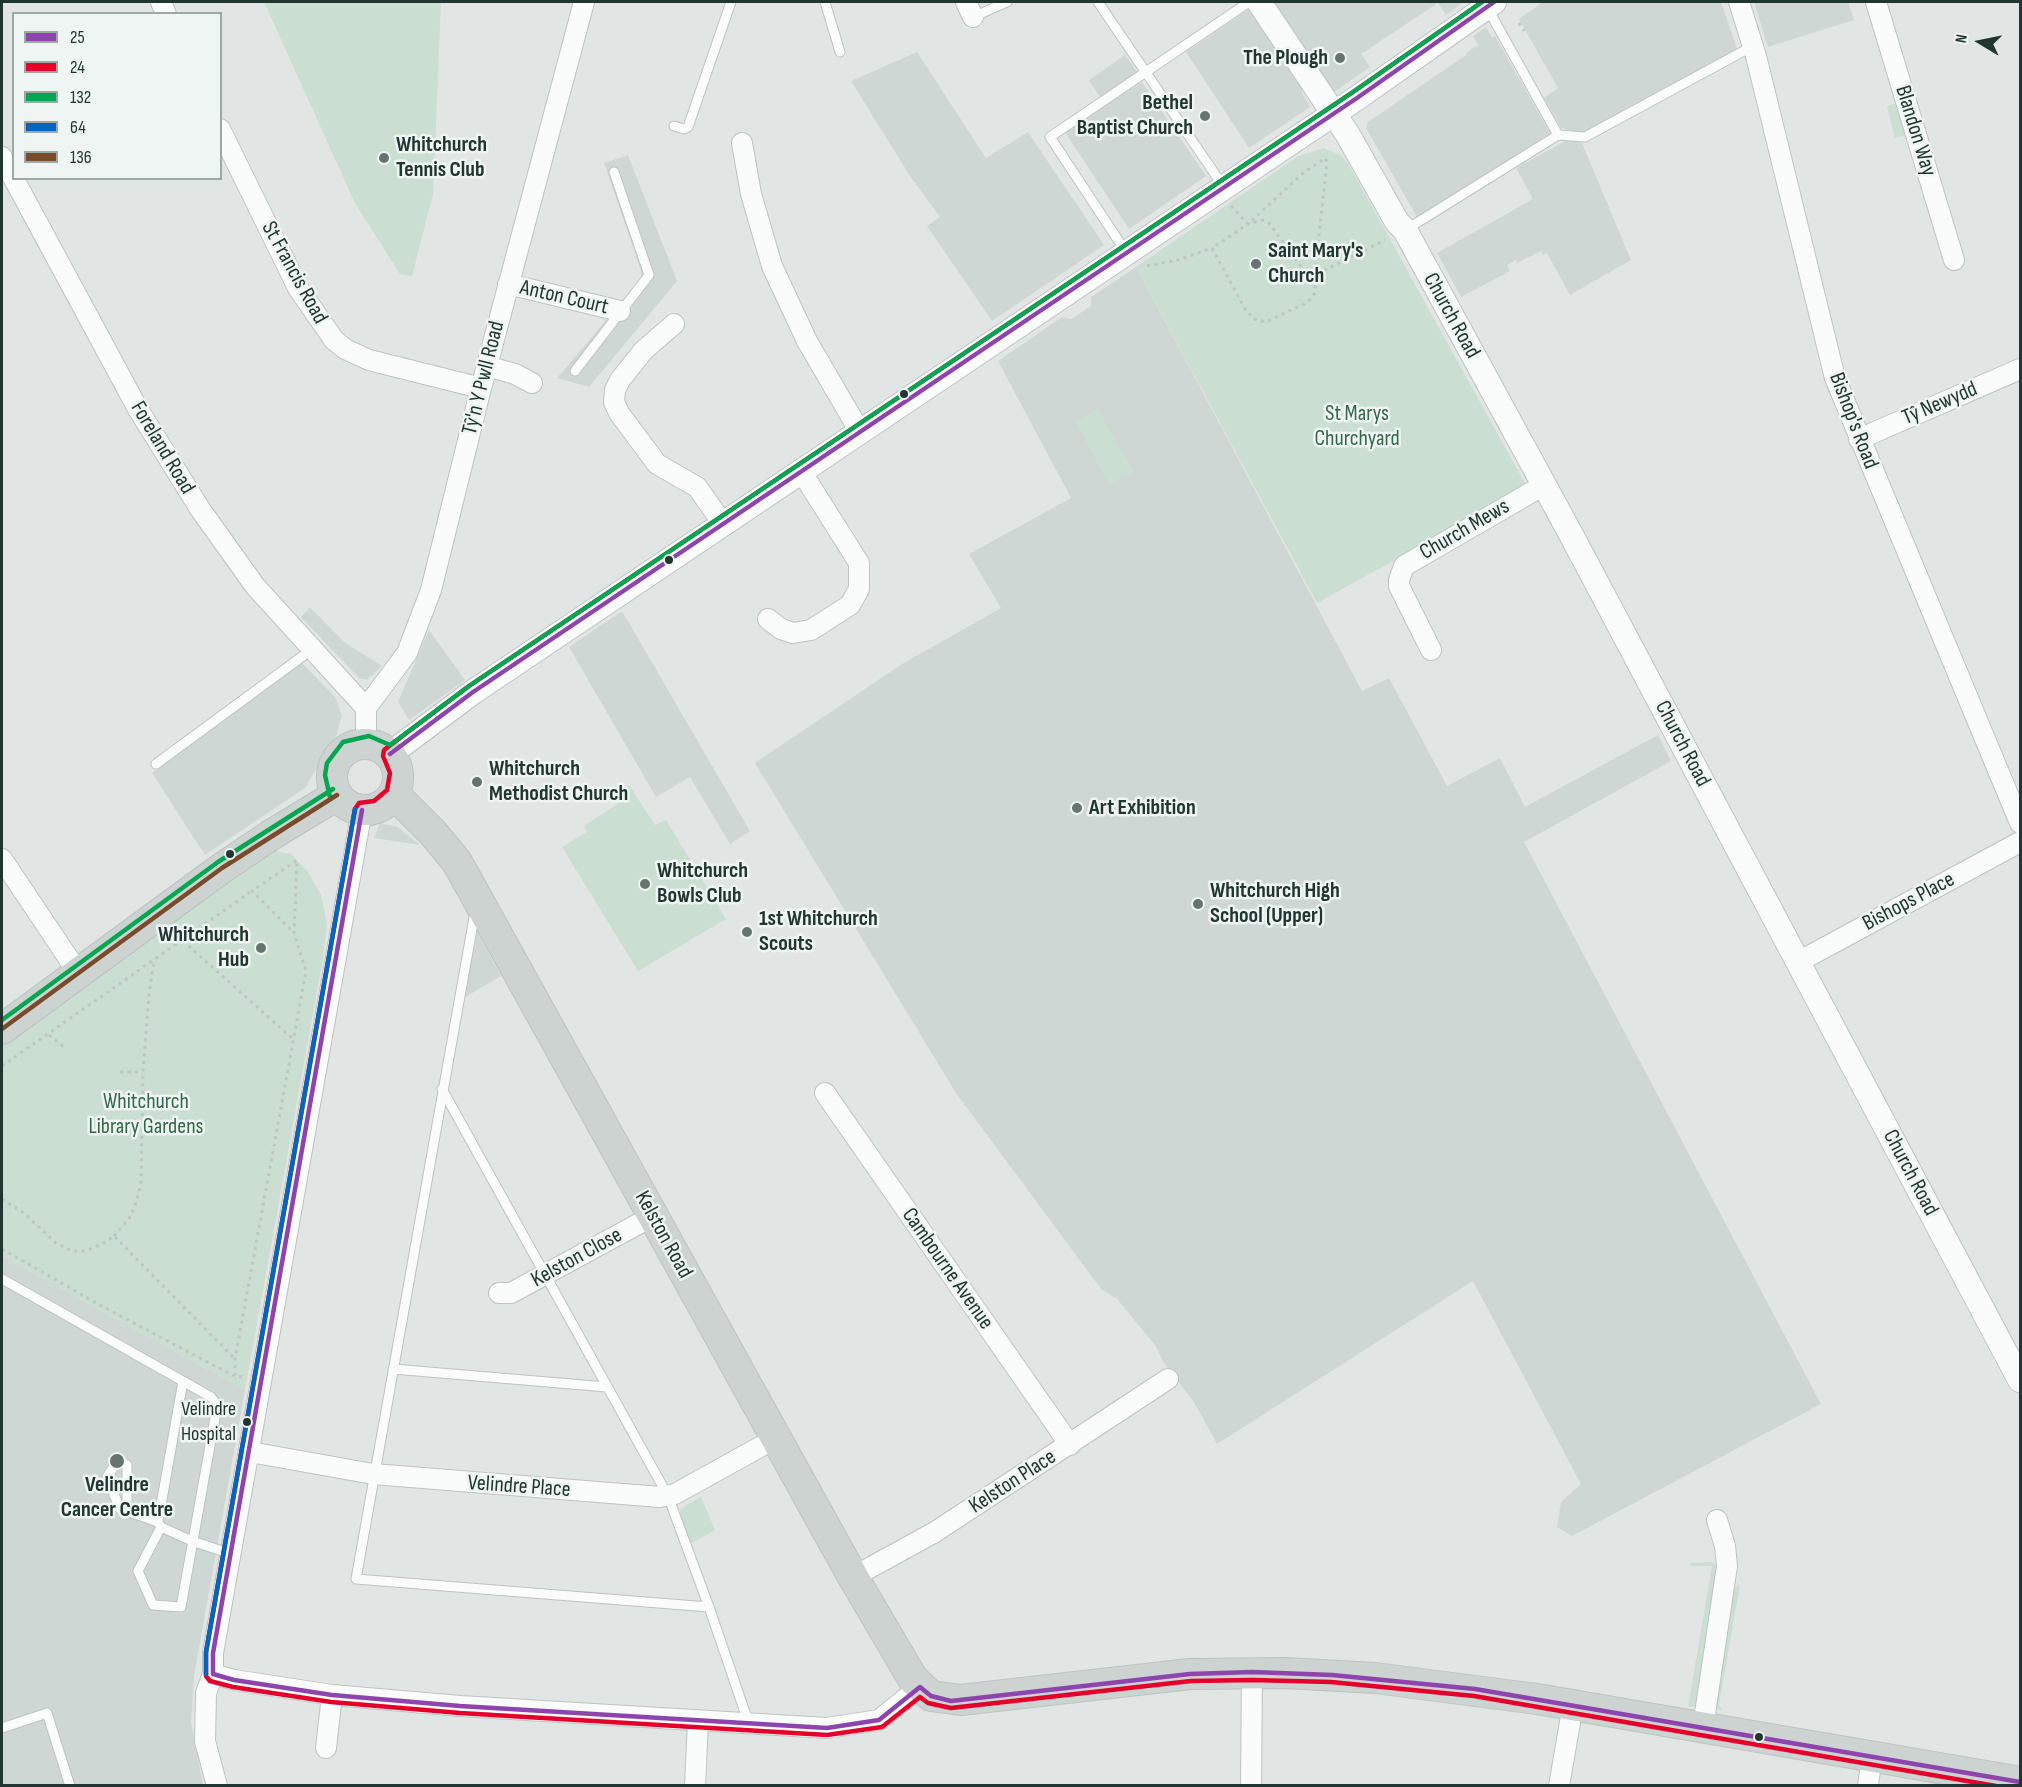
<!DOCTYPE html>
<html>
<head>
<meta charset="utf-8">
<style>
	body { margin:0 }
	#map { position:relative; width:2022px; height:1787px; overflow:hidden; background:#e1e6e4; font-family:"Sofia Sans Condensed",sans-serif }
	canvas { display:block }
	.frame { position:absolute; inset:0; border:3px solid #223631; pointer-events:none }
	.legend { position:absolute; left:12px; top:12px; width:210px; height:168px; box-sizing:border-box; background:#eef5f2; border:2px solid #9ca9a5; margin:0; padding:8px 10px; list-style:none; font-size:18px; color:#223631 }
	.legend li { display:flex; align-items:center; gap:12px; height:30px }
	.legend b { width:30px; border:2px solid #9ca9a5 }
	.north { position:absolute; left:1950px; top:12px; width:60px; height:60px; -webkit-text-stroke:4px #eef5f2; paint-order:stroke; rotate:280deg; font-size:16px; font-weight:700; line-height:24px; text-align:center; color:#223631 }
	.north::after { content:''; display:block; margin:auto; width:21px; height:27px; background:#223631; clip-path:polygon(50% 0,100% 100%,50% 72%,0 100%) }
</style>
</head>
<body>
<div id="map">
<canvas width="2022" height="1787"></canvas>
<div class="frame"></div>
<ul class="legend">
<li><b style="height:8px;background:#8e44ad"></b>25</li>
<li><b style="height:8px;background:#e4002b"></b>24</li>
<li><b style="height:8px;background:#00a651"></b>132</li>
<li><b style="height:8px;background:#0065bd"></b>64</li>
<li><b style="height:8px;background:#7a4b2a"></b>136</li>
</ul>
<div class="north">N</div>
</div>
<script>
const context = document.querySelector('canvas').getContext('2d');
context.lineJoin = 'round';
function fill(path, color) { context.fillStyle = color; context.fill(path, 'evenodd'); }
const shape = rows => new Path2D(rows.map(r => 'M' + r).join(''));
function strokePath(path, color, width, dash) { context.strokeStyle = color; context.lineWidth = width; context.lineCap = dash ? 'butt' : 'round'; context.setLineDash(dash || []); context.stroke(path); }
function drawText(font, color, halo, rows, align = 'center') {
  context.font = font + ' "Sofia Sans Condensed",sans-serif'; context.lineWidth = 5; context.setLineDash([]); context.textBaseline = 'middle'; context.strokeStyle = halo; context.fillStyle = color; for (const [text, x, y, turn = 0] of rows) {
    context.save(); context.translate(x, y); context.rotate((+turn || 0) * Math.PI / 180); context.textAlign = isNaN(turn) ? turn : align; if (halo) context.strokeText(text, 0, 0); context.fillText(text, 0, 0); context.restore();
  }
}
fill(shape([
	[1274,2,1461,2,1462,3,1446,15,1438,3,1361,54,1370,67,1334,92],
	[1543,2,1721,2,1737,49,1583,134,1561,128,1544,98,1558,88,1519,19],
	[1754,2,1848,2,1854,20,1768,47],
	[1249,9,1302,89,1302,94,1310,107,1249,148,1186,52],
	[1486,27,1492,38,1495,36,1550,133,1418,219,1366,128,1368,122,1466,55,1466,53,1478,45,1473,36],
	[917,52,986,158,1028,132,1104,245,992,321,927,226,940,217,910,176,851,81],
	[1125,55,1138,73,1100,97,1089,80],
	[1142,82,1206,176,1129,229,1065,132],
	[1567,140,1582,143,1631,260,1570,295,1547,253,1543,255,1541,251,1517,263,1516,260,1507,265,1510,271,1461,297,1437,253,1533,199,1516,168],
	[628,155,677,281,589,387,557,378,641,279,641,271,604,163],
	[1136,267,1362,691,1389,678,1447,786,1500,758,1525,807,1658,735,1671,761,1524,842,1821,1404,1572,1536,1557,1527,1561,1502,1581,1484,1473,1281,1217,1444,1194,1402,1164,1363,1155,1345,1117,1299,1101,1289,956,1093,755,763,902,664,1001,608,969,554,1071,498,998,361,1062,317,1071,319,1091,306,1091,297],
	[310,607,344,642,382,666,367,680,359,678,301,617],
	[622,611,750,831,730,844,690,777,656,797,569,647],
	[429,630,465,680,409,720,398,702],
	[302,663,335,697,342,715,337,734,305,788,205,855,152,773],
	[380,823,398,827,420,845,374,838],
	[476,930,501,976,462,999],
	[2,1256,245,1390,194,1676,191,1723,203,1785,2,1785]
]), '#cfd7d4');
fill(shape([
	[264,2,441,2,433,194,412,276,400,274,355,203],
	[1898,103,1908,134,1895,138,1887,106],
	[1323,148,1341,155,1349,165,1527,487,1317,603,1136,267,1297,157],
	[1097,408,1134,472,1109,485,1076,422],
	[629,785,655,825,666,820,726,919,638,971,562,847,587,832,584,826,619,803,614,794],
	[272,850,291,854,308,872,321,895,327,923,323,958,245,1390,2,1256,2,1040],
	[701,1497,715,1530,690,1544,681,1519,680,1509],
	[1711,1562,1719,1566,1698,1705,1691,1707,1688,1707,1712,1566,1691,1566,1690,1563],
	[1740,1585,1719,1704,1722,1711,1716,1708,1714,1703,1730,1590]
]), '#cbded2');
const service = shape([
	[825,2,840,52],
	[1098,2,1223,186],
	[1488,9,1558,135],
	[973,17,1007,2],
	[674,126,684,129,688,127,731,2],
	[1407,229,1558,135,1585,137,1753,46],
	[1126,252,1050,137,1249,2],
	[575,371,649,275,614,172],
	[156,764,311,650],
	[475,912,356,1579,709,1607],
	[442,1089,668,1496,709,1607,749,1724],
	[2,1279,211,1397,216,1404,215,1418,181,1607,153,1605,138,1571,161,1527],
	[393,1369,607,1387],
	[127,1511,127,1465,118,1460,107,1477,120,1509,127,1511,158,1522,161,1527,192,1541,231,1554],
	[158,1522,183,1381],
	[2,1728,47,1713,70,1786]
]);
const minor = shape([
	[161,2,166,14],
	[966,2,973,17],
	[1739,2,1756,56,1835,378,2020,823],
	[1876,2,1954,260],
	[220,129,298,288,334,340,345,349,369,360,481,388],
	[742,143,751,194,772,266,807,341,860,432],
	[2,157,138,409,200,509,255,586,366,708],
	[508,284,620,311],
	[674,324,643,351,620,380,615,390,614,402,619,413,657,464,697,487,724,525],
	[487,366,515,374,532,383],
	[1859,439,2020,369],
	[768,619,781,629,793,633,811,630,850,605,859,589,859,563,801,471],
	[1431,650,1399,586,1399,580,1404,566,1544,485],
	[366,743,366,708,407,653,431,590,481,388,584,2],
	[2,859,79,974],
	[1798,962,2020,842],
	[825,1093,1070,1445],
	[499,1293,511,1293,653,1216],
	[250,1452,373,1474,660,1497,675,1494,776,1438],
	[853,1577,935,1532,1168,1379],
	[213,1674,234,1680,332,1695,460,1706,827,1728,879,1720,920,1687],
	[1703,1727,1727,1566,1725,1546,1717,1520],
	[326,1748,332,1695],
	[217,1786,205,1741,206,1693,213,1674,213,1653,362,810],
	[695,1786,698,1722],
	[1251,1786,1252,1672],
	[1559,1786,1573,1705],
	[1868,1786,1872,1756]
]);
const tertiary = shape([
	[1259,2,1348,135,1397,222,1405,230,1567,527,2020,1380],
	[390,754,473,692,1357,98,1494,2]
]);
const primary = shape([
	'332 777a33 33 0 1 1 66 0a33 33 0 1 1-66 0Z',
	[394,794,433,833,457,862,853,1577,913,1679,931,1696,961,1700,1190,1674,1285,1673,1375,1678,1537,1699,2020,1782],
	[2,1029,222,868,271,835,337,795]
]);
strokePath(service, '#bec3c1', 11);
strokePath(minor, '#bec3c1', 22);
strokePath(tertiary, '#bec3c1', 26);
strokePath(primary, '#bcc3c1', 32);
strokePath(shape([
	[1519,23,1524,31],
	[1231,206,1248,224,1302,174,1325,158,1327,162,1316,262,1315,275,1315,293,1308,302,1266,322,1254,319,1245,309,1212,248,1248,224,1263,220,1269,223,1305,272,1315,275,1385,240],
	[1147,266,1178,260,1212,248],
	[183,941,293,1039],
	[49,1035,64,1047],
	[2,1066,252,891],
	[120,1072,143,1072],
	[2,1199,24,1213,56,1243,72,1251,85,1251,102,1244,114,1236,235,1359],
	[114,1236,129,1219,136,1203,141,1183,143,1072,149,994,154,962],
	[2,1249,98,1304,234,1376],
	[242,1377,235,1376,235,1359,306,971,294,933,297,860,252,891,294,933]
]), '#bfc6c4', 3, [3, 4.5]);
strokePath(service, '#fafbfb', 9);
strokePath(minor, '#fafbfb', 20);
strokePath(tertiary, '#fafbfb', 24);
strokePath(primary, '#cdd3d1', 30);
strokePath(shape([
	[390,754,473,692,1357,98,1494,2],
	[362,810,213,1653,213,1674,234,1680,332,1695,460,1706,827,1728,879,1720,920,1687,931,1696,951,1701,1190,1674,1252,1672,1332,1675,1475,1689,2020,1782]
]), '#8e44ad', 4.5);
strokePath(shape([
	[1482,2,1353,92,469,686,384,750,383,756,390,773,387,790,374,801,359,803,355,809,206,1652,206,1676,210,1681,233,1687,331,1702,460,1713,827,1735,882,1727,920,1697,928,1703,951,1708,1191,1681,1252,1680,1331,1682,1474,1696,1996,1786]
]), '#e4002b', 4.5);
strokePath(shape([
	[330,797,325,775,327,763,343,742,369,736,390,745,469,686,1353,92,1482,2],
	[2,1020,218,862,333,789]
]), '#00a651', 4.5);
strokePath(shape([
	[206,1674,206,1652,355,809]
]), '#0065bd', 4.5);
strokePath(shape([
	[2,1029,222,868,337,795]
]), '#7a4b2a', 4.5);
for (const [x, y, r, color] of [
	[1340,58,6,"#657470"],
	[1205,116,6,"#657470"],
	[384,158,6,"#657470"],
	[1256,264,6,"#657470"],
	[904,394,5,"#223631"],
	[669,560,5,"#223631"],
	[477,782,6,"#657470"],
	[1077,808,6,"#657470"],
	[230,854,5,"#223631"],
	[645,884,6,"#657470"],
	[1198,904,6,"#657470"],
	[747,932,6,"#657470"],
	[261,948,6,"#657470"],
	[247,1422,5,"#223631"],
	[117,1461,8,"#657470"],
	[1759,1737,5,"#223631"]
]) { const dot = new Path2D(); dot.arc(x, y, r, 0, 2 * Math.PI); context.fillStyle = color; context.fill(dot); strokePath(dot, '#eef5f2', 2); }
drawText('20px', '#223631', '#eef5f2', [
	["Velindre",236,1410],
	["Hospital",236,1435]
], 'right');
drawText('bold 22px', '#223631', '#eef5f2', [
	["The Plough",1328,58,"right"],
	["Bethel",1193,103,"right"],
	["Baptist Church",1193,128,"right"],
	["Whitchurch",396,145],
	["Tennis Club",396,170],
	["Saint Mary's",1268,251],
	["Church",1268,276],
	["Whitchurch",489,769],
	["Methodist Church",489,794],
	["Art Exhibition",1089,808],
	["Whitchurch",657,871],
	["Bowls Club",657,896],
	["Whitchurch High",1210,891],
	["School (Upper)",1210,916],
	["1st Whitchurch",759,919],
	["Scouts",759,944],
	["Whitchurch",249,935,"right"],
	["Hub",249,960,"right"],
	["Velindre",117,1485,"center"],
	["Cancer Centre",117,1510,"center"]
], 'left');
drawText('22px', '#223631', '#eef5f2', [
	["Blandon Way",1915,131,73],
	["St Francis Road",294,273,61],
	["Anton Court",564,298,13],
	["Church Road",1451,316,61],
	["Tŷ'n Y Pwll Road",484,378,-76],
	["Tŷ Newydd",1940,404,-23],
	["Bishop's Road",1853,421,69],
	["Foreland Road",162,448,59],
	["Church Mews",1465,530,-30],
	["Church Road",1682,744,62],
	["Bishops Place",1909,902,-28],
	["Church Road",1910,1173,62],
	["Kelston Road",663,1235,61],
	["Kelston Close",577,1258,-29],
	["Cambourne Avenue",947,1269,55],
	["Kelston Place",1013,1482,-33],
	["Velindre Place",519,1487,4]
]);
drawText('22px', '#316848', '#eef5f2', [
	["St Marys",1357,414],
	["Churchyard",1357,439],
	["Whitchurch",146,1102],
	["Library Gardens",146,1127]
]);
</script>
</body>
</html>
